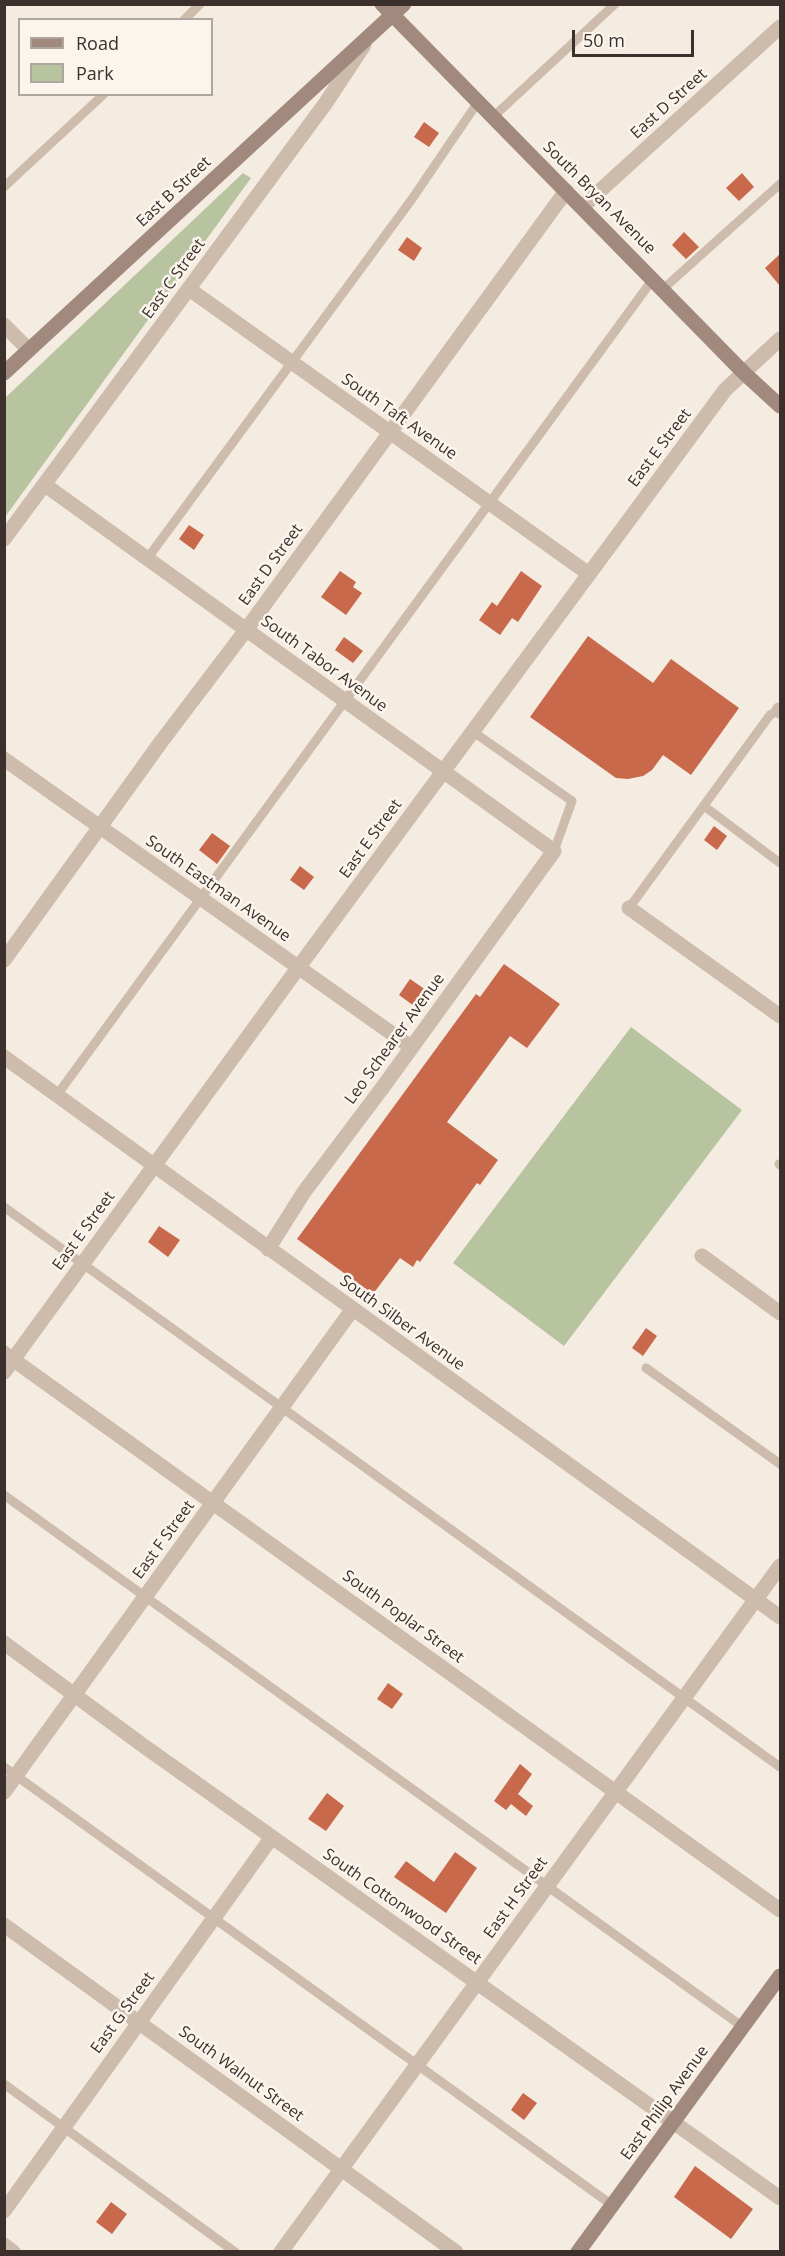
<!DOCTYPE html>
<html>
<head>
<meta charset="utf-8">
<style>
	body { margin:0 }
	#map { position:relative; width:785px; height:2256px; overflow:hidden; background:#f4ebe1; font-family:"Open Sans",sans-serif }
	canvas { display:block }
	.frame { position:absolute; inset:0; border:6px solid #3b302b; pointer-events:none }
	.legend { position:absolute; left:18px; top:18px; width:195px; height:78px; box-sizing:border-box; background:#fbf5ee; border:2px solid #aea6a0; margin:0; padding:8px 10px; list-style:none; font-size:18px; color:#3b302b }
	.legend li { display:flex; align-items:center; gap:12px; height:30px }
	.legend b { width:30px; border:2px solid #aea6a0 }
	.scale { position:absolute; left:572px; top:30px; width:122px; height:27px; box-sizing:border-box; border:3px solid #3b302b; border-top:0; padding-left:8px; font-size:18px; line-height:21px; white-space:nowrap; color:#3b302b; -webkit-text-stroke:4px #fbf5ee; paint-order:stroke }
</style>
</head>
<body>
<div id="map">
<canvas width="785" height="2256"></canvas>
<div class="frame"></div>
<ul class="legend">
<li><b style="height:8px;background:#a18a7d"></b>Road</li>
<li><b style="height:16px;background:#b8c4a0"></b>Park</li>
</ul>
<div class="scale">50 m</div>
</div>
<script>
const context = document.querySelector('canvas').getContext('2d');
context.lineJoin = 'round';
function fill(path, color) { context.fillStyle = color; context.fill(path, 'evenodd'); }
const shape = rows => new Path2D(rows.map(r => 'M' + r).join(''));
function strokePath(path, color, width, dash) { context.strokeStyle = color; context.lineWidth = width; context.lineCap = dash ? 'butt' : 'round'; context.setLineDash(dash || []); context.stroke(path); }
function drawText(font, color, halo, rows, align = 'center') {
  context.font = font + ' "Open Sans",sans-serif'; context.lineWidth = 5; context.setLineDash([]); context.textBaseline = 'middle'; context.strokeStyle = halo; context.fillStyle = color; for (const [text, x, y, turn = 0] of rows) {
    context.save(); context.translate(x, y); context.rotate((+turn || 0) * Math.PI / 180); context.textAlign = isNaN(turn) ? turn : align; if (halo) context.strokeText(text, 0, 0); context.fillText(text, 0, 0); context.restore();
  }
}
fill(shape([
	[243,173,251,178,5,517,5,398],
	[631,1027,742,1110,564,1346,453,1263]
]), '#b8c4a0');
fill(shape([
	[424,122,439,133,429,147,414,137],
	[742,173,754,187,739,201,726,188],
	[684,232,699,247,686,259,672,245],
	[407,237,422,248,414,261,398,250],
	[780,254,780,286,765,268],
	[189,525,204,535,194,550,179,539],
	[340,571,356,582,353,587,362,593,346,615,321,597],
	[521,571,542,586,518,622,512,618,500,635,479,620,492,602,497,606],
	[588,636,653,683,671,659,739,708,691,775,663,755,652,770,643,776,628,779,616,778,530,717],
	[344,637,363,651,353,663,335,650],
	[714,826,727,836,717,850,704,840],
	[212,833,230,846,217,864,199,850],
	[300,866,314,877,304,890,290,880],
	[504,964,560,1004,527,1048,510,1036,447,1122,498,1160,480,1185,477,1183,420,1262,417,1260,413,1267,400,1258,373,1294,297,1239,476,994,480,997],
	[410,979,426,990,414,1006,399,995],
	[159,1226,180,1240,168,1257,148,1242],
	[646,1328,657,1336,643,1356,632,1348],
	[388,1683,403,1694,392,1709,377,1699],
	[520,1764,532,1774,518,1794,533,1806,526,1816,511,1804,506,1810,494,1801],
	[327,1793,344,1806,326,1831,308,1819],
	[455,1852,477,1868,446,1913,394,1877,406,1861,434,1882],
	[523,2093,537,2103,524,2120,511,2110],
	[695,2166,753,2209,731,2239,674,2197],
	[111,2202,127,2214,112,2234,96,2222]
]), '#c8694b');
strokePath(shape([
	[184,20,200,4],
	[493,117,615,4],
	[4,187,104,94],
	[663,289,780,184],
	[147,559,412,199,478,102],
	[472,731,572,801,554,851],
	[704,806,780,863],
	[629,908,770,715,779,710],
	[57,1095,653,279],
	[779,1164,780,1165],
	[4,1207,780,1767],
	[646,1368,780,1464],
	[4,1495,743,2027],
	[4,1767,612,2205],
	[4,2084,235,2252]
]), '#cdbbac', 9);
strokePath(shape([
	[582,207,780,27],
	[189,289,589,574],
	[4,325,29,350],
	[45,485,554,851,383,1087,304,1192,268,1249],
	[4,539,325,104,364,45],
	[779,710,780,711],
	[4,759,411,1047],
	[629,908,780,1016],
	[4,960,161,742,246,630,566,191],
	[4,1057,780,1617],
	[702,1256,780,1313],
	[4,1353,780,1910],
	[4,1372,298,968,725,390,780,339],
	[4,1643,141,1744,780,2198],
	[4,1792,352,1310],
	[4,1925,456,2252],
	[4,2211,272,1837],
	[4,2245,13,2252],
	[281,2252,780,1566]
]), '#cdbbac', 15);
strokePath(shape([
	[382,4,744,373,780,406],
	[4,373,404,4],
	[578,2252,780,1976]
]), '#a18a7d', 15);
drawText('16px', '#3b302b', '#fbf5ee', [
	["East D Street",669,104,-42],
	["East B Street",174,192,-43],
	["South Bryan Avenue",599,198,45],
	["East C Street",174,279,-54],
	["South Taft Avenue",399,417,35],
	["East E Street",660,448,-53],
	["East D Street",271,565,-54],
	["South Tabor Avenue",324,664,36],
	["East E Street",371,839,-54],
	["South Eastman Avenue",218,889,35],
	["Leo Schearer Avenue",395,1039,-54],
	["East E Street",84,1231,-54],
	["South Silber Avenue",402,1323,36],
	["East F Street",164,1540,-54],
	["South Poplar Street",403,1617,36],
	["East H Street",516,1898,-54],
	["South Cottonwood Street",402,1907,35],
	["East G Street",123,2013,-54],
	["South Walnut Street",241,2074,36],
	["East Philip Avenue",665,2103,-54]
]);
</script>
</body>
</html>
